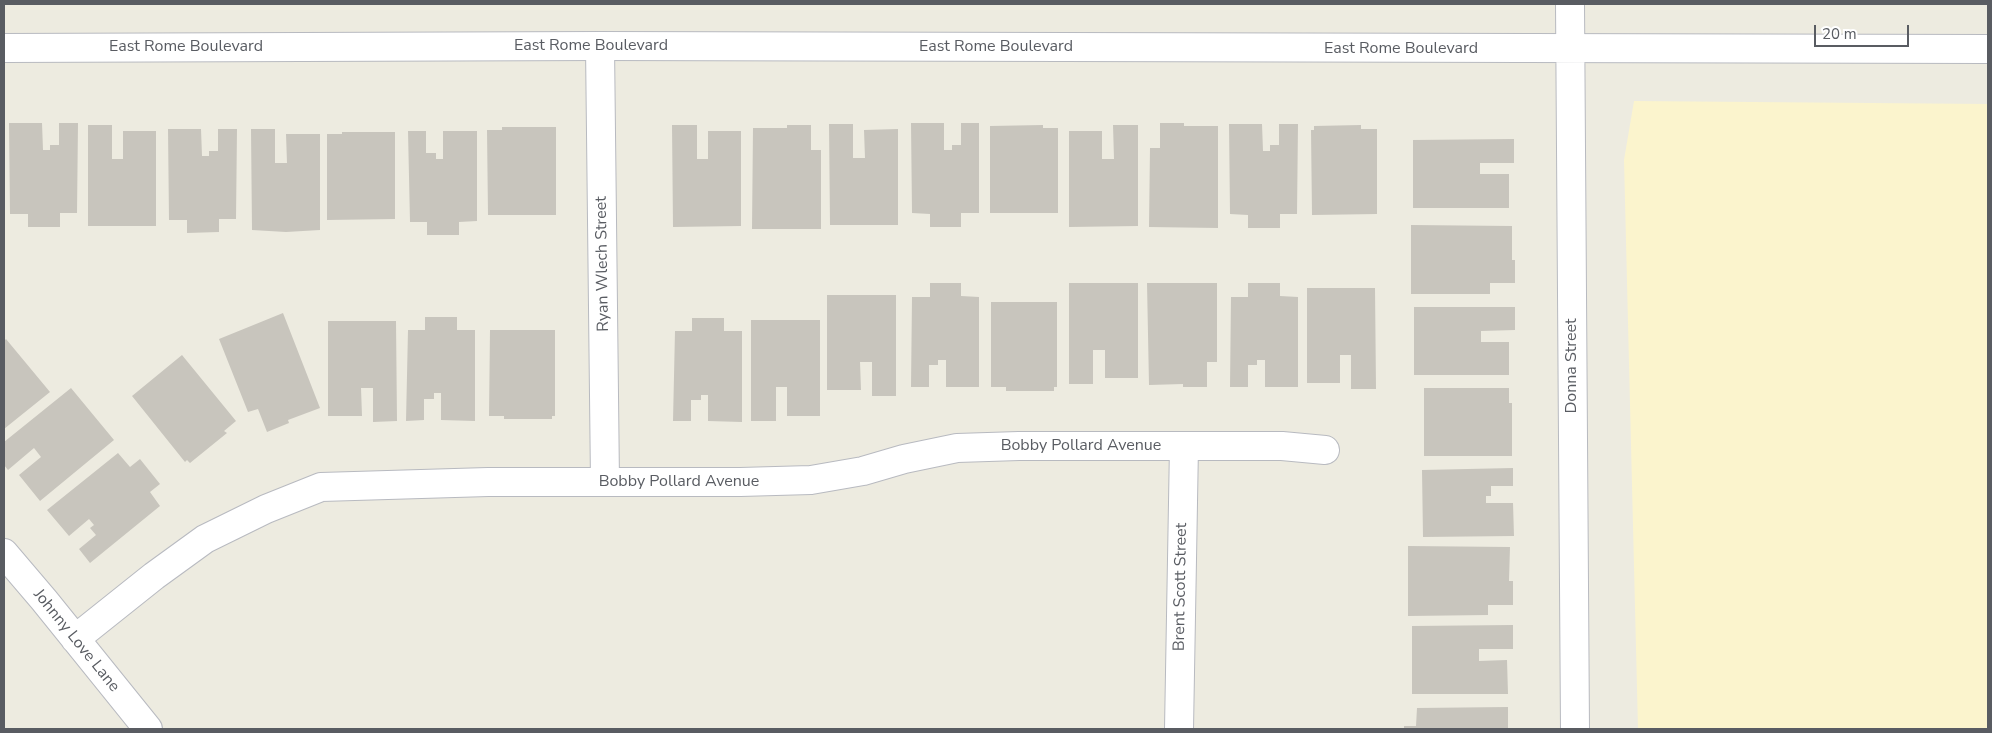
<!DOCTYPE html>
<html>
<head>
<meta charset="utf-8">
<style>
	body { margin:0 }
	#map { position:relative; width:1992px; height:733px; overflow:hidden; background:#edebe0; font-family:"Nunito Sans",sans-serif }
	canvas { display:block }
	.frame { position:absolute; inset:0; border:5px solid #595c62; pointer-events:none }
	.scale { position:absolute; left:1814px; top:25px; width:95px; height:22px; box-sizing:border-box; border:2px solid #595c62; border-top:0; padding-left:6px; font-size:15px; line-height:18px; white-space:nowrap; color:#595c62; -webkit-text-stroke:4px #fff; paint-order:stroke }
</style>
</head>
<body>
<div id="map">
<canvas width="1992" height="733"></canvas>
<div class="frame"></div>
<div class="scale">20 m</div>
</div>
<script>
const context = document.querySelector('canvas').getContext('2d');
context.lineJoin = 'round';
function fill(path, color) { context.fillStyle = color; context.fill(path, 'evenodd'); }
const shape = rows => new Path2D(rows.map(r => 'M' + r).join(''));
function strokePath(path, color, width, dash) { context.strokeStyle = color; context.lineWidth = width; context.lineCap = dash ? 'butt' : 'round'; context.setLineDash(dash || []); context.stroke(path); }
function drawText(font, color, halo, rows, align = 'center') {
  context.font = font + ' "Nunito Sans",sans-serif'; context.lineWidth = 4; context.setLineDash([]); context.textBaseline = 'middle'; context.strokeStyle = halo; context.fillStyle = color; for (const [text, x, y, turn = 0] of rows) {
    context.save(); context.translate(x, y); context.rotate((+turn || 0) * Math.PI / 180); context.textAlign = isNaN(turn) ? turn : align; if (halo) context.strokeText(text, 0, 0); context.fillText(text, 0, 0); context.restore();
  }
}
fill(shape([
	[1634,101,1988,104,1988,729,1638,729,1624,160]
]), '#fbf4cd');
fill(shape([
	[9,123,42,123,43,150,50,150,50,145,59,145,59,123,78,123,77,213,60,213,60,227,28,227,28,214,10,214],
	[911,123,944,123,944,150,952,150,952,145,961,145,961,123,979,123,979,213,961,213,961,227,930,227,930,214,912,213],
	[1160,123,1184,123,1184,126,1218,126,1218,228,1149,227,1150,148,1160,148],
	[829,124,853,124,853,158,865,158,864,130,898,129,898,225,830,225],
	[1229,124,1262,124,1263,151,1270,151,1270,145,1279,145,1279,124,1298,124,1297,214,1280,214,1280,228,1248,228,1248,215,1230,214],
	[88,125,112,125,112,159,123,159,123,131,156,131,156,226,88,226],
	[672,125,697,125,697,159,708,159,708,131,741,131,741,226,673,227],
	[787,125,811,125,811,150,821,150,821,229,752,229,753,128,787,128],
	[1043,125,1043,128,1058,128,1058,213,990,213,990,126],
	[1113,125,1138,125,1138,226,1069,227,1069,131,1102,131,1102,159,1114,159],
	[1361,125,1361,129,1377,129,1377,214,1312,215,1311,130,1314,130,1314,126],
	[502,127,556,127,556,215,488,215,487,130,502,130],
	[168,129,201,129,202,156,209,156,209,151,218,151,218,129,237,129,236,219,219,219,219,232,187,233,187,220,169,220],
	[251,129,275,129,275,163,287,163,286,134,320,134,320,230,286,232,252,230],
	[408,131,426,131,426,153,436,153,436,159,443,159,443,131,477,131,477,221,459,222,459,235,427,235,427,222,410,222],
	[342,132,395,132,395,219,327,220,327,134,342,134],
	[1514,139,1514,163,1480,163,1480,174,1509,174,1509,208,1413,208,1413,140],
	[1411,225,1512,226,1512,260,1515,260,1515,283,1490,283,1490,294,1411,294],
	[930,283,961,283,961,296,979,297,979,387,946,387,946,360,938,360,938,365,929,365,929,387,911,387,912,297,930,297],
	[1069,283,1138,283,1138,378,1105,378,1105,350,1093,350,1093,384,1069,384],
	[1147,283,1217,283,1217,362,1207,362,1207,387,1183,387,1183,384,1149,385],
	[1248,283,1280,283,1280,296,1298,297,1298,387,1265,387,1265,360,1257,360,1257,365,1248,365,1248,387,1230,387,1231,297,1248,297],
	[1307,288,1375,288,1376,389,1351,389,1351,355,1340,355,1340,383,1307,383],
	[827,295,896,295,896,396,872,396,872,362,860,362,861,390,827,390],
	[991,302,1057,302,1057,387,1054,387,1054,391,1006,391,1006,387,991,387],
	[1414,307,1515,307,1515,330,1481,331,1481,342,1509,342,1509,375,1414,375],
	[283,313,320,408,288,420,289,423,267,432,258,409,248,412,219,339],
	[425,317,457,317,457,330,475,330,475,421,441,420,441,393,434,393,434,399,424,399,424,420,406,421,408,330,425,330],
	[692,318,724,318,724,331,742,331,742,422,708,421,708,395,701,395,701,400,691,400,691,421,673,421,675,331,692,331],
	[751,320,820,320,820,416,787,416,787,387,776,387,776,421,751,421],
	[328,321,396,321,397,421,373,422,373,388,361,388,362,416,328,416],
	[490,330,555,330,555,416,552,416,552,419,504,419,504,416,489,416],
	[6,339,50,392,4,429,4,341],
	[182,355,236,421,224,431,227,433,190,463,187,460,185,462,132,396],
	[71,388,114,440,40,501,19,475,41,457,34,448,8,470,4,465,4,442],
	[1424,388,1509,388,1509,403,1512,403,1512,456,1424,456],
	[118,453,130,467,140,459,160,484,150,492,160,506,90,563,79,549,96,535,90,528,94,525,89,519,69,536,47,510],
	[1513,468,1513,486,1491,486,1491,496,1486,496,1486,503,1513,503,1514,536,1423,537,1422,470],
	[1408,546,1510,547,1509,581,1513,581,1513,605,1488,605,1488,615,1408,616],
	[1513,625,1513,649,1479,649,1479,661,1507,660,1508,694,1412,694,1412,626],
	[1508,707,1508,729,1404,729,1404,726,1416,726,1417,708]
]), '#c8c5bd');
const minor = shape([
	[600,46,605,482],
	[4,553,44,600,148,729],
	[75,639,154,576,205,539,266,509,321,487,488,482,740,482,811,480,863,471,904,459,957,448,1019,446,1282,446,1325,450],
	[1179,729,1184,446]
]);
const tertiary = shape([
	[1570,4,1575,729],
	[4,48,600,46,1988,49]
]);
strokePath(minor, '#b8bac0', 30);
strokePath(tertiary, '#b8bac0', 30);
strokePath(minor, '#fff', 28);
strokePath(tertiary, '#fff', 28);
drawText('16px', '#595c62', '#fff', [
	["East Rome Boulevard",591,46],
	["East Rome Boulevard",186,47],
	["East Rome Boulevard",996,47],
	["East Rome Boulevard",1401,49],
	["Ryan Wlech Street",603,264,-91],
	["Donna Street",1572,366,-90],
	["Bobby Pollard Avenue",1081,446],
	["Bobby Pollard Avenue",679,482],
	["Brent Scott Street",1181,587,-89],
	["Johnny Love Lane",76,641,51]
]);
</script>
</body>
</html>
